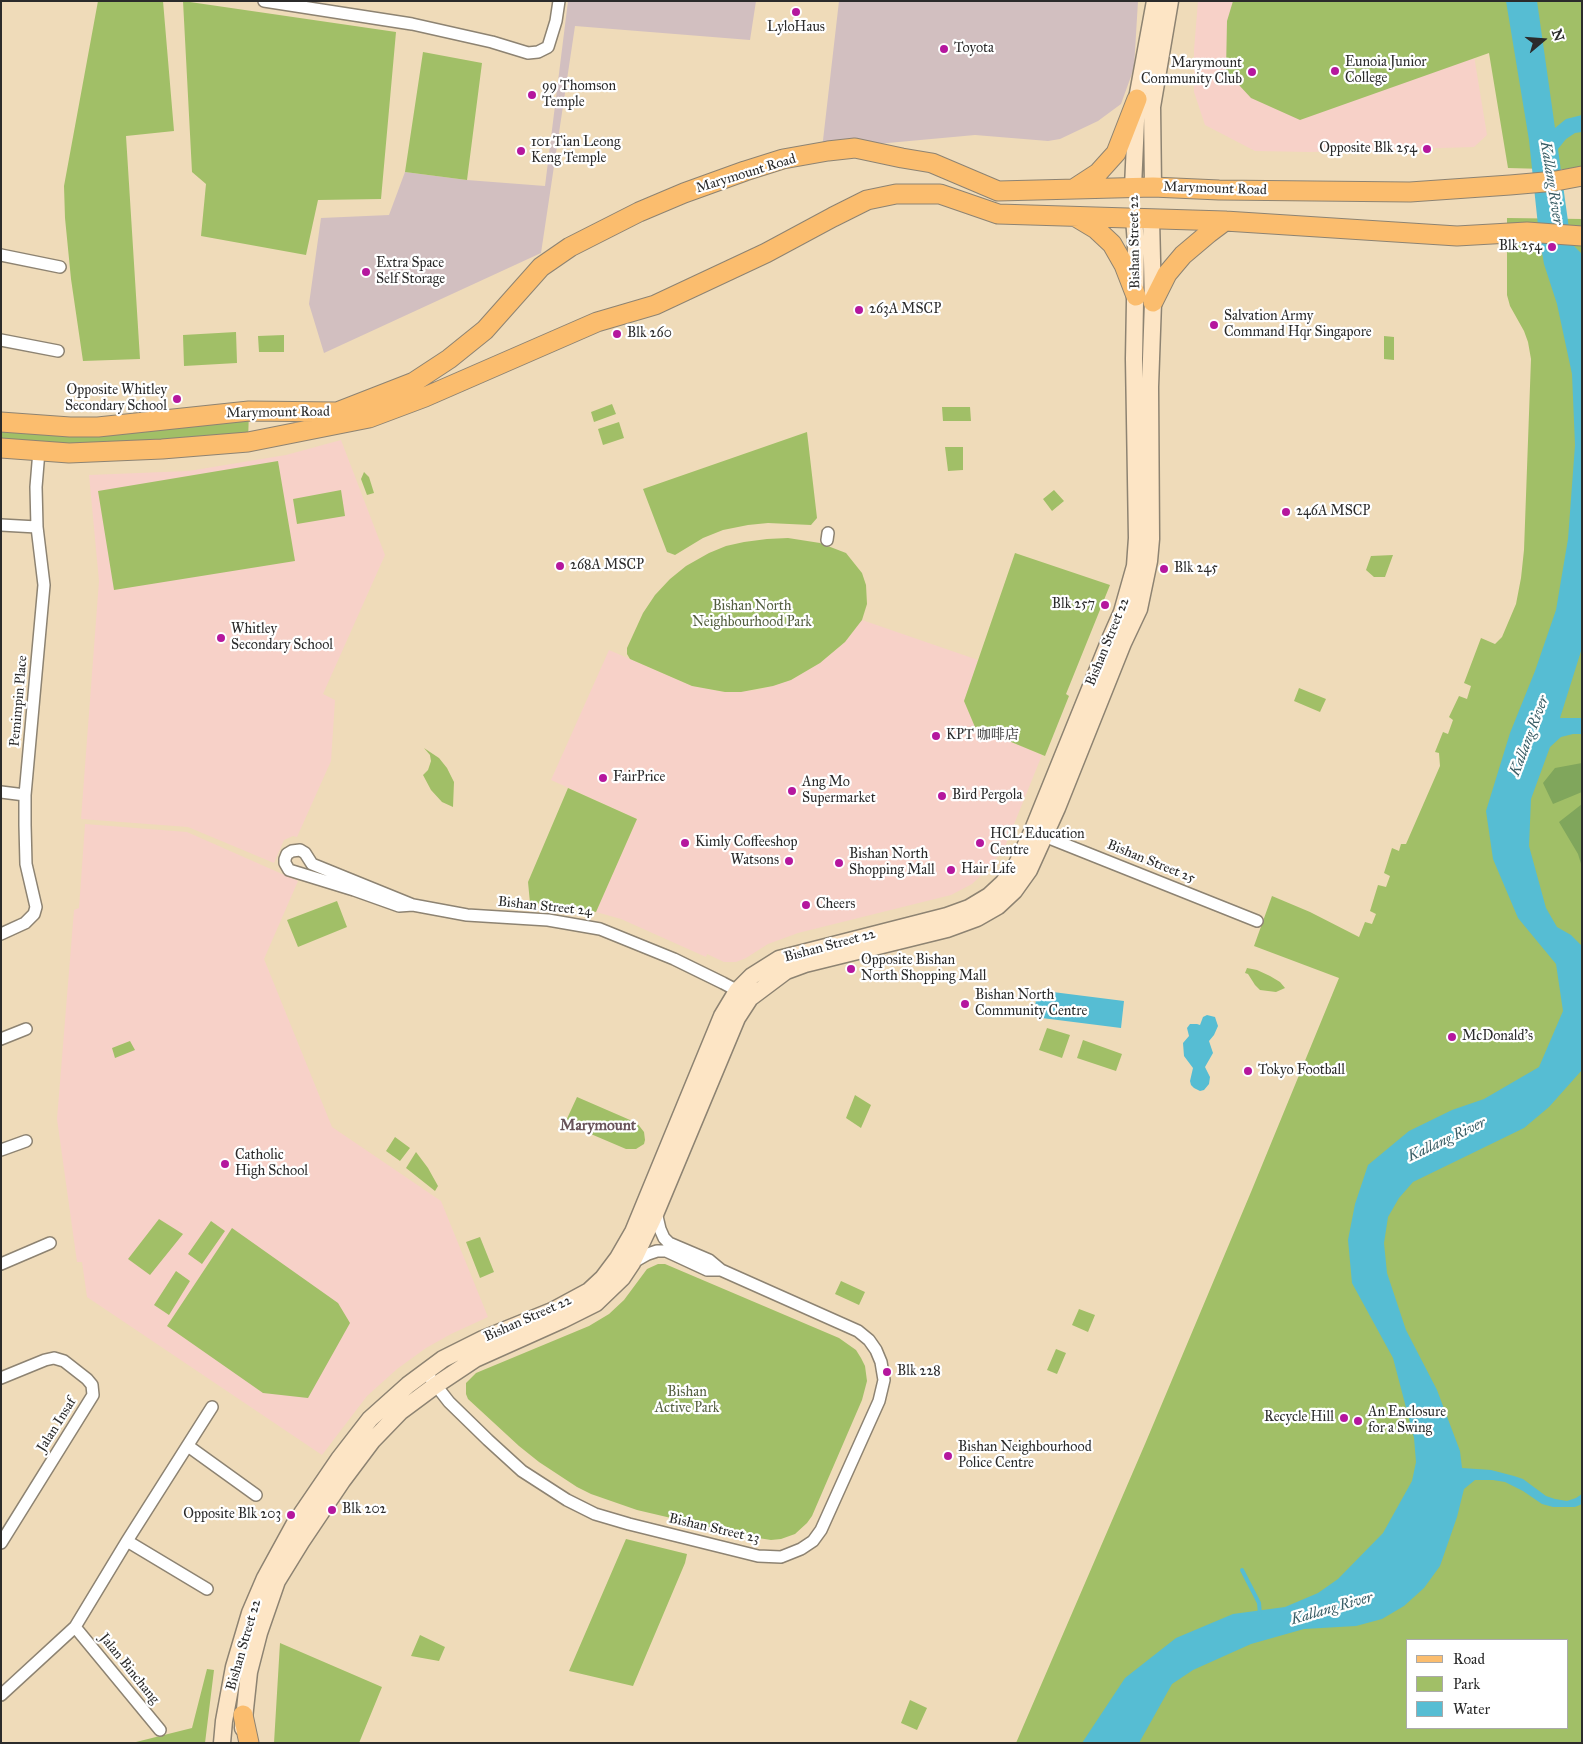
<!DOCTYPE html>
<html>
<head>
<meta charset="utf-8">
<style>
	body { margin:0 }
	#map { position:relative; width:1583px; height:1744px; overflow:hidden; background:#efdbb9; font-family:"IM FELL Great Primer",serif }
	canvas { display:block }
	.frame { position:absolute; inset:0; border:2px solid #2b2b2b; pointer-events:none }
	.legend { position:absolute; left:1406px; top:1639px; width:162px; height:90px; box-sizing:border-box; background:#fff; border:1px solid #aaa; margin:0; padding:6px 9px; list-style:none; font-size:15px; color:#2b2b2b }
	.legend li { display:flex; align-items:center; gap:10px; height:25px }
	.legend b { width:25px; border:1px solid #aaa }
	.north { position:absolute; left:1518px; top:15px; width:50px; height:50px; -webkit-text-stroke:4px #fff; paint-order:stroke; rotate:72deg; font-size:14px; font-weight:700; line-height:20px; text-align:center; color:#2b2b2b }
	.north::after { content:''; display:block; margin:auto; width:18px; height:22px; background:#2b2b2b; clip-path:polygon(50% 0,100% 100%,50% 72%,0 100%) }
</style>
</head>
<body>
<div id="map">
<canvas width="1583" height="1744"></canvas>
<div class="frame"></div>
<ul class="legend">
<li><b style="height:6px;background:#fbbd6e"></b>Road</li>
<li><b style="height:14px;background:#a1bf67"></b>Park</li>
<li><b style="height:14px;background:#56bdd3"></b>Water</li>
</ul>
<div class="north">N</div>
</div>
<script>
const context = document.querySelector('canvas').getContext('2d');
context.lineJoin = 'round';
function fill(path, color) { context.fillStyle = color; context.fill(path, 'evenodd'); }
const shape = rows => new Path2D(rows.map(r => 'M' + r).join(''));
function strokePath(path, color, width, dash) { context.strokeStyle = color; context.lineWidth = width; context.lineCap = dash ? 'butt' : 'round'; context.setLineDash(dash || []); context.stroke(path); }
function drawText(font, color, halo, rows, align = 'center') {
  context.font = font + ' "IM FELL Great Primer","Noto Serif SC",serif'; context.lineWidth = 4.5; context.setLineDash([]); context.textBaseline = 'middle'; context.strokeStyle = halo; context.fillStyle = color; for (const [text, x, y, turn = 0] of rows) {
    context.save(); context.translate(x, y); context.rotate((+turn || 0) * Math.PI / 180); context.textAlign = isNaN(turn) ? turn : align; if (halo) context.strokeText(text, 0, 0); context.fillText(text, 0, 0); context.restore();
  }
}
fill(shape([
	[1198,1,1465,1,1487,135,1474,147,1310,152,1255,151,1205,125,1194,92,1194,50],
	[341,440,385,555,323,694,335,700,331,761,297,837,293,836,284,840,274,863,188,827,81,819,99,581,89,475,189,471,286,455],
	[862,620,978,660,964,701,975,727,1042,755,1004,849,987,870,972,884,951,895,798,933,768,944,746,958,736,962,724,962,707,954,706,957,621,919,596,912,637,819,551,780,609,650,692,686,725,692,758,690,791,680,820,663,845,642],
	[85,824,187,832,298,881,264,959,332,1127,441,1201,488,1317,451,1334,426,1348,397,1369,367,1396,322,1455,87,1297,82,1262,77,1262,57,1119,74,910,79,908]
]), '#f7d1c8');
fill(shape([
	[568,1,756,1,750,40,575,26,541,253,324,353,309,304,321,218,389,215,405,172,467,180,545,186],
	[839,1,1138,1,1134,68,1121,104,1098,121,1060,139,1048,141,975,135,822,149]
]), '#d2bfc0');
fill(shape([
	[98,1,163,1,174,131,126,136,140,359,83,361,71,279,65,218,64,186],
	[183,1,396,32,381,199,318,200,306,255,201,236,206,184,192,172],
	[1233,1,1582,1,1582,170,1508,168,1489,53,1300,120,1251,98,1226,71,1227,21],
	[423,52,482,63,467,180,405,172],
	[1507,218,1582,219,1582,1743,1016,1743,1145,1444,1251,1192,1339,978,1254,946,1272,896,1310,912,1359,937,1365,922,1372,924,1376,914,1370,911,1378,885,1386,887,1390,876,1384,873,1392,848,1399,851,1401,844,1406,844,1440,766,1439,753,1435,752,1443,732,1448,734,1453,720,1449,717,1459,696,1467,699,1471,686,1464,683,1481,638,1495,644,1502,637,1516,604,1521,578,1524,550,1531,359,1528,342,1524,331,1510,306,1507,295],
	[1407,1640,1567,1640,1567,1728,1407,1728],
	[236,332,237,363,184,366,183,335],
	[284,335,284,352,259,352,258,336],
	[1384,336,1394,337,1394,360,1384,359],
	[612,404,616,414,594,422,591,412],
	[942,407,970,407,971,421,943,421],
	[249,411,248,442,1,448,1,422],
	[619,422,624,438,603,445,598,429],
	[807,432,817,518,811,525,768,523,748,525,723,530,703,538,675,555,667,552,643,489],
	[945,447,963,447,963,470,948,471],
	[278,461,295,561,114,590,98,491],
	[364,472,369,477,374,493,367,495,361,479],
	[341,490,345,516,297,524,293,499],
	[1054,490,1064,501,1052,511,1043,499],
	[788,538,820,543,846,553,862,573,866,585,867,604,862,620,845,642,820,663,791,680,773,686,741,692,725,692,692,686,630,659,627,654,627,648,643,613,655,595,670,579,686,566,709,553,726,546,744,542,767,539],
	[1015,553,1110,585,1066,694,1069,696,1045,756,975,727,964,701],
	[1393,555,1385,577,1374,577,1366,570,1371,556],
	[1299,688,1326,699,1320,712,1294,701],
	[424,748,439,758,447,768,454,782,453,807,442,802,431,790,423,775,428,770,431,761,430,755],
	[568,788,637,819,596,912,564,905,530,903,528,882],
	[337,901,347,927,298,947,287,920],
	[1247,968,1257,970,1270,976,1280,982,1285,988,1276,992,1260,990,1255,985,1248,974,1245,973],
	[1047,1028,1070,1035,1062,1058,1039,1050],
	[1083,1040,1122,1054,1116,1071,1077,1058],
	[130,1041,135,1050,115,1058,112,1048],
	[855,1095,871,1105,861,1128,846,1118],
	[577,1097,637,1123,644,1132,645,1140,644,1144,636,1149,626,1149,565,1123],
	[395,1137,410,1148,400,1161,386,1151],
	[416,1152,428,1168,438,1186,435,1191,406,1168],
	[159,1219,183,1234,150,1275,128,1259],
	[211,1221,225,1231,202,1264,188,1254],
	[232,1228,338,1303,350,1323,308,1398,263,1393,167,1326],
	[480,1237,494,1272,480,1278,466,1242],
	[658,1264,665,1264,839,1338,856,1350,861,1358,865,1366,867,1381,862,1400,812,1516,807,1523,795,1534,781,1539,771,1540,752,1537,637,1510,591,1494,577,1487,539,1462,519,1446,468,1399,466,1394,466,1383,476,1373,589,1326,609,1314,624,1300,647,1269],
	[176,1271,190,1281,169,1315,154,1305],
	[841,1281,865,1292,859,1305,835,1294],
	[1079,1309,1095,1315,1088,1332,1072,1325],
	[1056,1349,1066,1353,1057,1374,1047,1370],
	[626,1539,687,1554,685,1563,633,1686,569,1671],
	[420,1635,445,1647,439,1661,411,1656],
	[280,1643,382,1687,359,1743,274,1743],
	[207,1669,214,1670,205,1743,132,1743,192,1728],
	[910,1700,927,1708,917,1730,901,1723]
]), '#a1bf67');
fill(shape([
	[1582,763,1582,792,1553,804,1543,783,1555,768],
	[1582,804,1582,867,1578,854,1559,822]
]), '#80a65c');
fill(shape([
	[1506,1,1537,1,1555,128,1566,119,1582,115,1582,132,1575,133,1566,139,1558,149,1571,243,1582,254,1582,648,1560,718,1582,718,1582,734,1573,734,1561,737,1550,747,1531,799,1529,846,1546,908,1557,927,1571,935,1582,946,1582,1070,1549,1107,1524,1128,1413,1182,1399,1198,1388,1217,1384,1243,1387,1273,1406,1330,1437,1390,1460,1451,1462,1468,1491,1470,1514,1476,1523,1479,1546,1496,1555,1499,1567,1501,1576,1498,1582,1494,1582,1504,1575,1507,1553,1507,1542,1504,1523,1491,1505,1482,1493,1480,1475,1480,1464,1489,1457,1517,1440,1566,1424,1588,1404,1606,1382,1619,1356,1626,1304,1629,1251,1644,1193,1670,1172,1684,1139,1743,1082,1743,1125,1678,1176,1638,1233,1614,1285,1607,1318,1593,1338,1579,1383,1533,1412,1481,1416,1462,1414,1438,1393,1358,1352,1283,1348,1240,1355,1204,1368,1165,1409,1131,1452,1110,1484,1099,1539,1067,1563,1011,1556,964,1518,918,1493,859,1486,811,1510,733,1535,671,1556,610,1568,539,1575,445,1572,374,1557,304,1544,264,1539,235,1529,140],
	[1037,990,1124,1001,1121,1028,1034,1017],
	[1207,1015,1215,1017,1218,1026,1214,1035,1209,1041,1213,1053,1205,1067,1210,1077,1209,1084,1204,1090,1200,1091,1194,1088,1191,1085,1190,1081,1193,1068,1184,1056,1183,1043,1189,1036,1187,1028,1190,1024,1197,1024,1200,1025,1203,1017]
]), '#56bdd3');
strokePath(shape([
	[1242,1570,1259,1603,1260,1614]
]), '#56bdd3', 4);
const street = shape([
	[264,1,412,24,492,42,528,53,538,52,548,47,556,21,559,1],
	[1,255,60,267],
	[1,340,58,351],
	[1,525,37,527],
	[827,540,828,533],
	[1,792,25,795],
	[1039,834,1257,921],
	[413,905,312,864,305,853,300,850,292,851,287,854,285,859,285,863,289,870,354,890,399,906,413,905,467,915,548,920,600,929,674,959,723,983,742,993],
	[1,934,25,923,34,914,36,907,26,864,25,825,25,795,44,585,37,527,36,487,39,451],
	[1,1039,26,1029],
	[1,1150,26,1141],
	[632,1263,648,1254,657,1251,666,1251,707,1270,721,1270],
	[1,1264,50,1243],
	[1,1378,45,1360,54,1358,64,1361,87,1379,92,1385,93,1395,1,1543],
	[431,1379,449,1402,488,1440,522,1471,567,1500,595,1514,629,1524,758,1556,781,1557,801,1549,813,1541,821,1530,879,1401,884,1380,881,1362,876,1350,869,1340,858,1331,721,1270,709,1260,669,1243,664,1238,660,1229,656,1212],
	[188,1446,256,1495],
	[127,1541,207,1589],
	[75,1627,160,1730],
	[1,1695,75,1627,127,1541,212,1407]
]);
const secondary = shape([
	[1133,187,1137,99,1155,1],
	[1153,187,1152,107,1170,1],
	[243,1728,249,1672,259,1633,277,1581,301,1542,342,1481,372,1441,401,1411,436,1385,475,1359,562,1320,596,1303,622,1278,632,1263,656,1212,737,1018,750,998,786,971,805,964,947,929,977,918,998,906,1014,891,1029,870,1057,808,1123,643,1139,609,1149,561,1151,539,1150,387,1153,302,1151,219],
	[222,1743,224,1721,234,1667,250,1613,265,1578,294,1525,339,1459,370,1419,408,1385,443,1359,483,1339,552,1311,589,1291,603,1278,618,1258,633,1232,722,1016,737,991,752,976,779,959,947,916,969,908,989,896,1003,883,1016,866,1032,832,1111,637,1122,612,1135,566,1137,538,1134,359,1136,244,1134,218]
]);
const primary = shape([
	[1075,188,1098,173,1116,153,1137,99],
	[1076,217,1096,229,1112,244,1124,265,1136,296],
	[1153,302,1167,274,1183,255,1209,233,1225,221],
	[1,422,70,427,98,427,249,411,337,412,414,382,449,359,485,330,541,267,570,247,639,212,684,193,745,171,783,159,828,151,855,148,902,158,932,163,998,191,1153,187,1219,190,1410,192,1510,185,1556,181,1582,176],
	[1,448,69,453,162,449,248,442,369,418,425,397,597,322,655,305,766,253,833,217,867,200,896,194,940,194,998,214,1225,221,1457,236,1527,232,1582,236],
	[243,1715,249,1743]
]);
strokePath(street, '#8d8372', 14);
strokePath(secondary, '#8d8372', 19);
strokePath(primary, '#8d8372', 21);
strokePath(street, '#fff', 11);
strokePath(secondary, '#fde5c5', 16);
strokePath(primary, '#fbbd6e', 19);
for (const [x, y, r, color] of [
	[796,12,5,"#b5179e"],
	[944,49,5,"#b5179e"],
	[1335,71,5,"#b5179e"],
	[1252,72,5,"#b5179e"],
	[532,95,5,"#b5179e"],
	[1427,149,5,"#b5179e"],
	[521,151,5,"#b5179e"],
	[1552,247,5,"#b5179e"],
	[366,272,5,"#b5179e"],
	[859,310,5,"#b5179e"],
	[1214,325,5,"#b5179e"],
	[617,334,5,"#b5179e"],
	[177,399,5,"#b5179e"],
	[1286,512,5,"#b5179e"],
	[560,566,5,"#b5179e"],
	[1164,569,5,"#b5179e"],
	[1105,605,5,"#b5179e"],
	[221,638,5,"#b5179e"],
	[936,736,5,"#b5179e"],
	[603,778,5,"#b5179e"],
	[792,791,5,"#b5179e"],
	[942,796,5,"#b5179e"],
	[685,843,5,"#b5179e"],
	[980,843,5,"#b5179e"],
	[789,861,5,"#b5179e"],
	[839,863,5,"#b5179e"],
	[951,870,5,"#b5179e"],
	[806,905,5,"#b5179e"],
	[851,969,5,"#b5179e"],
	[965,1004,5,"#b5179e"],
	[1452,1037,5,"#b5179e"],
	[1248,1071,5,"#b5179e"],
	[225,1164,5,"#b5179e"],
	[887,1372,5,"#b5179e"],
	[1344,1418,5,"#b5179e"],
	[1358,1421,5,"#b5179e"],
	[948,1456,5,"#b5179e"],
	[332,1510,5,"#b5179e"],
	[291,1515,5,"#b5179e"]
]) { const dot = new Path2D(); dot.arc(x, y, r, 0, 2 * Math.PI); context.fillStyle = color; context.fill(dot); strokePath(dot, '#fff', 2); }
drawText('14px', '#2b2b2b', '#fff', [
	["LyloHaus",796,28,"center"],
	["Toyota",954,49],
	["Eunoia Junior",1345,63],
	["College",1345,79],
	["Marymount",1242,64,"right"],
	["Community Club",1242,80,"right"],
	["99 Thomson",542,87],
	["Temple",542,103],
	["101 Tian Leong",531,143],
	["Keng Temple",531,159],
	["Opposite Blk 254",1417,149,"right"],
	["Blk 254",1542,247,"right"],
	["Extra Space",376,264],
	["Self Storage",376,280],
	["263A MSCP",869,310],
	["Salvation Army",1224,317],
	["Command Hqr Singapore",1224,333],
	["Blk 260",627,334],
	["Opposite Whitley",167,391,"right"],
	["Secondary School",167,407,"right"],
	["246A MSCP",1296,512],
	["268A MSCP",570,566],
	["Blk 245",1174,569],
	["Blk 257",1095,605,"right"],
	["Whitley",231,630],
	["Secondary School",231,646],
	["KPT 咖啡店",946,736],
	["FairPrice",613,778],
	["Ang Mo",802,783],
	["Supermarket",802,799],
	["Bird Pergola",952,796],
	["HCL Education",990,835],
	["Centre",990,851],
	["Kimly Coffeeshop",695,843],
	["Bishan North",849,855],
	["Shopping Mall",849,871],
	["Watsons",779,861,"right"],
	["Hair Life",961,870],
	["Cheers",816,905],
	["Opposite Bishan",861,961],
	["North Shopping Mall",861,977],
	["Bishan North",975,996],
	["Community Centre",975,1012],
	["McDonald's",1462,1037],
	["Tokyo Football",1258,1071],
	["Catholic",235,1156],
	["High School",235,1172],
	["Blk 228",897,1372],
	["An Enclosure",1368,1413],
	["for a Swing",1368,1429],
	["Recycle Hill",1334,1418,"right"],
	["Bishan Neighbourhood",958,1448],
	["Police Centre",958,1464],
	["Blk 202",342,1510],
	["Opposite Blk 203",281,1515,"right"]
], 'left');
drawText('14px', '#2b2b2b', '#fff', [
	["Marymount Road",746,174,-17],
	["Marymount Road",1215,189,2],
	["Bishan Street 22",1135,242,-91],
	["Marymount Road",278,413,-1],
	["Bishan Street 22",1108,642,-68],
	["Pemimpin Place",19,701,-85],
	["Bishan Street 25",1151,862,22],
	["Bishan Street 24",545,907,6],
	["Bishan Street 22",830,946,-15],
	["Bishan Street 22",528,1319,-24],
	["Jalan Insaf",57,1425,-58],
	["Bishan Street 23",714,1529,13],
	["Bishan Street 22",244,1645,-74],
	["Jalan Binchang",129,1669,51]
]);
drawText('14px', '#545f40', '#fff', [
	["Bishan North",752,607],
	["Neighbourhood Park",752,623],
	["Bishan",687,1393],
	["Active Park",687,1409]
]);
drawText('italic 15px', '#3a5e66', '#fff', [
	["Kallang River",1551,183,81],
	["Kallang River",1530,736,-69],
	["Kallang River",1447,1140,-25],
	["Kallang River",1332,1609,-16]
]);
drawText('bold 15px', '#685359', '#fff', [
	["Marymount",598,1126]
]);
</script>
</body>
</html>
